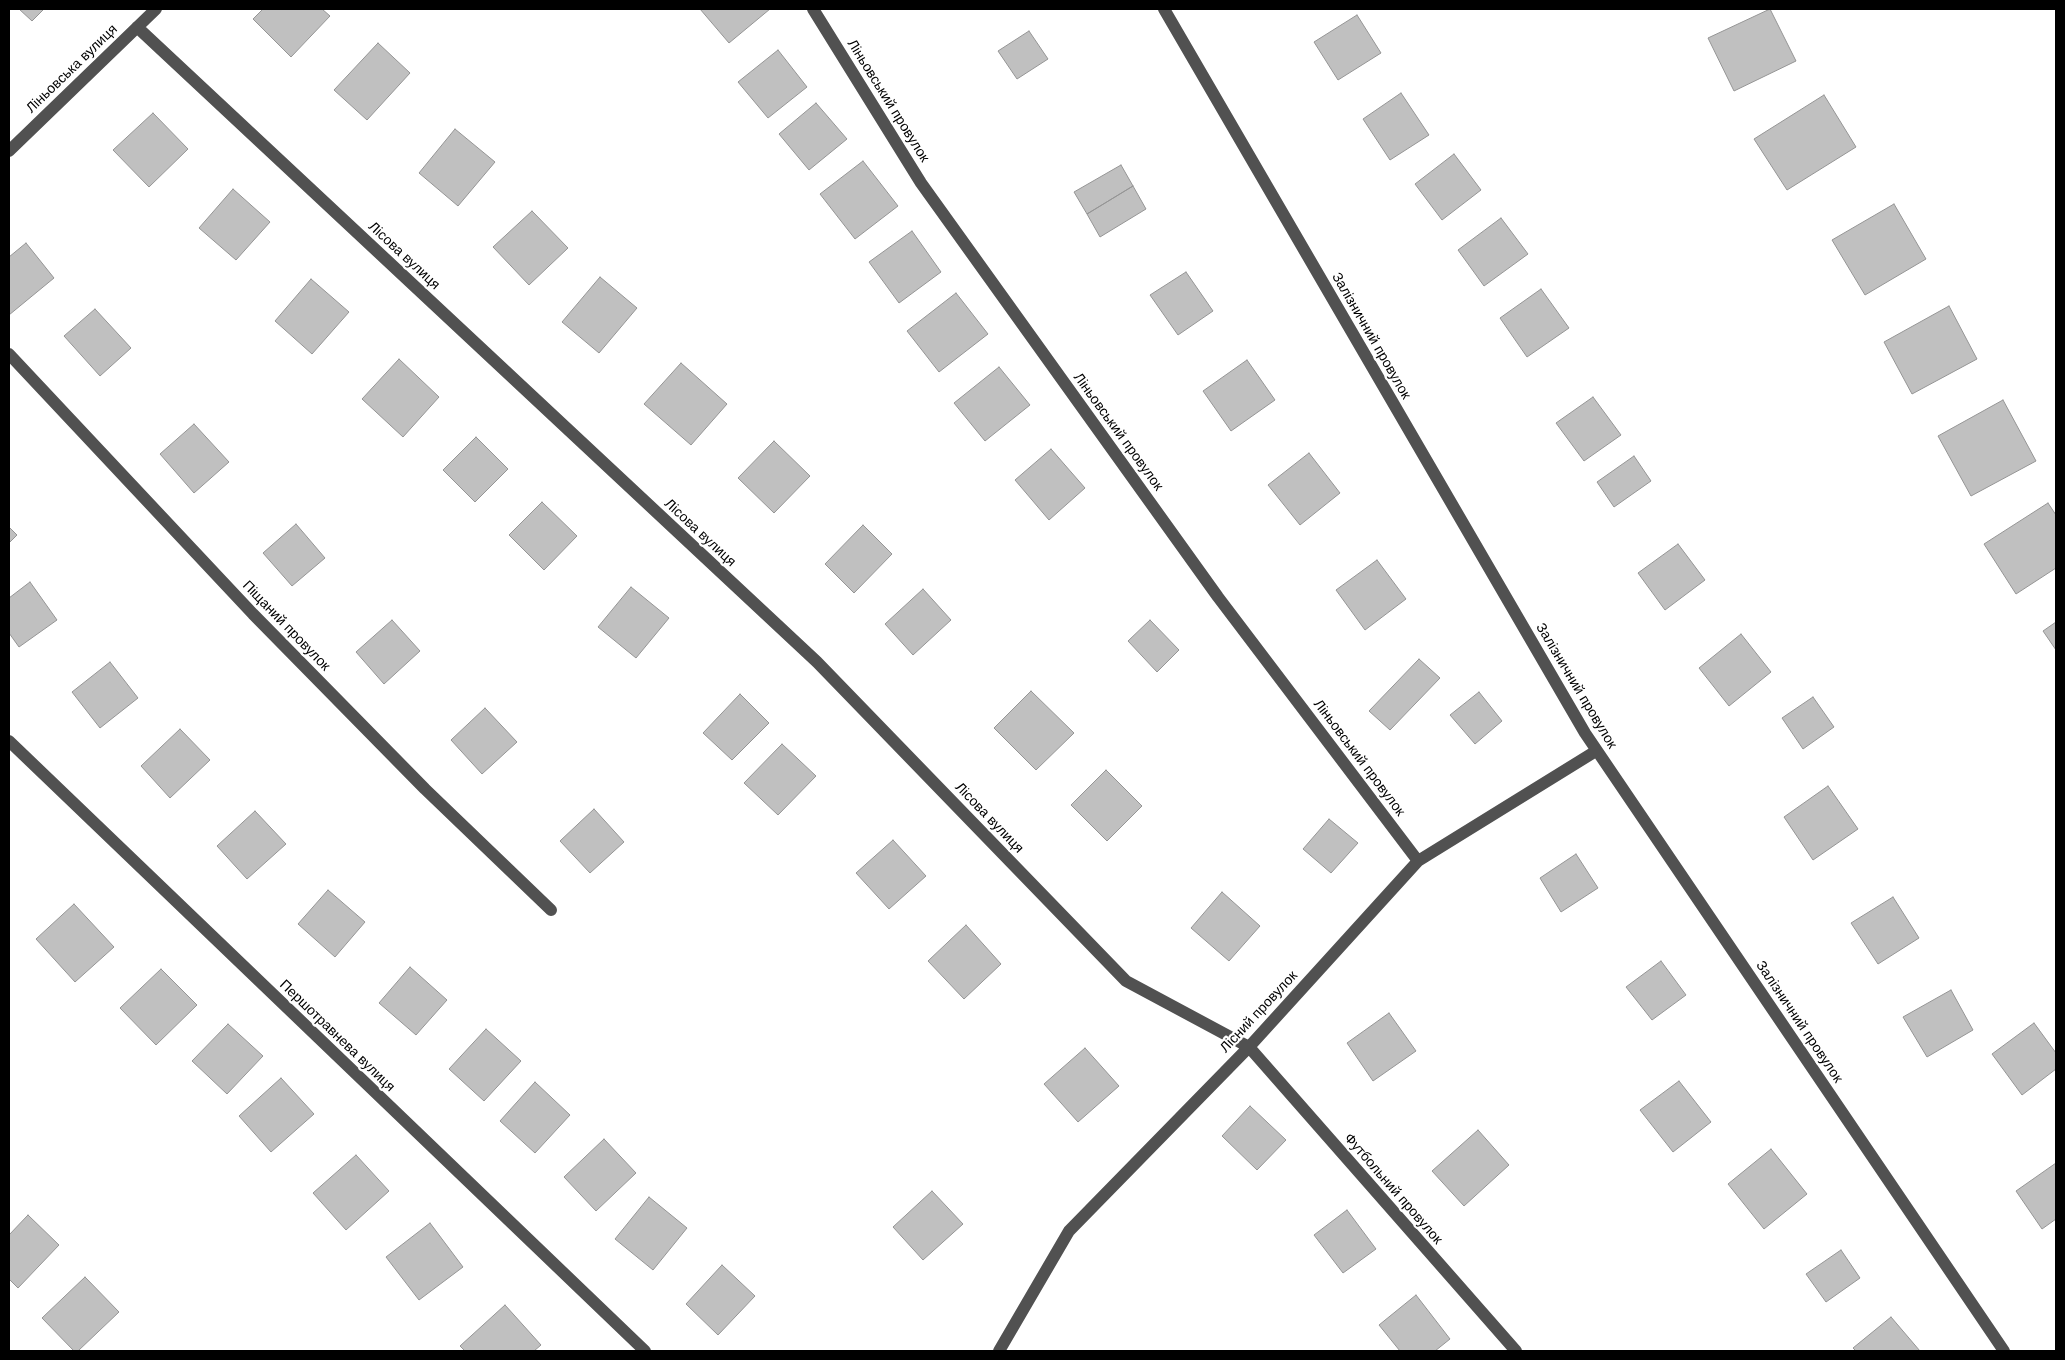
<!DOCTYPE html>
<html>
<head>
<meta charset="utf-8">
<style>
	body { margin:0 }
	#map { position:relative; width:2065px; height:1360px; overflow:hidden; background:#fff; font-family:Arial,sans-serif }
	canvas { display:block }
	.frame { position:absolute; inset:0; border:10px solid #000; pointer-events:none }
</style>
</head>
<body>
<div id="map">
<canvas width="2065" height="1360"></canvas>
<div class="frame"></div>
</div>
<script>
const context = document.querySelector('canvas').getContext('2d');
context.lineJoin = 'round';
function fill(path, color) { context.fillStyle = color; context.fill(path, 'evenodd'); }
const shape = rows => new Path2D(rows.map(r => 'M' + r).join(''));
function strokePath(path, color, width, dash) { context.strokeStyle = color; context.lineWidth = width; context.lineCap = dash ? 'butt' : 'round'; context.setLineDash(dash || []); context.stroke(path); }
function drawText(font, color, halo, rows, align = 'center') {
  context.font = font + ' Arial,sans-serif'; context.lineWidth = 4.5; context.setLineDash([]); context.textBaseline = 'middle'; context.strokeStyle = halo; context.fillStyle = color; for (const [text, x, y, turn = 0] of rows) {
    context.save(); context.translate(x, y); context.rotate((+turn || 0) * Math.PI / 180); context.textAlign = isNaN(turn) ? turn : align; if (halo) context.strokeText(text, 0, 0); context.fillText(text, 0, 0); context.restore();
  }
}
const building = shape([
	[19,9,44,9,32,21,19,9],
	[263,9,322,9,330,16,291,57,253,19,263,9],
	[700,9,770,9,729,43,700,9],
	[1770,9,1796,61,1734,91,1708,38,1770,9],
	[1357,15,1381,53,1338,80,1314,42,1357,15],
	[1029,31,1048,59,1017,79,998,51,1029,31],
	[378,43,410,73,367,120,334,90,378,43],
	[778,50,807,87,768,118,738,82,778,50],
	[1401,93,1429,135,1390,160,1363,119,1401,93],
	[1824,95,1856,147,1787,190,1754,139,1824,95],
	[816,103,847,139,809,170,779,134,816,103],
	[153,113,188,149,149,187,113,150,153,113],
	[455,129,495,162,458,206,419,173,455,129],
	[1454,154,1481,190,1442,220,1415,184,1454,154],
	[863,161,898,206,855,239,820,194,863,161],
	[1121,165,1133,186,1087,214,1074,192,1121,165],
	[1133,186,1146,209,1100,237,1087,214,1133,186],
	[233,189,270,222,236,260,199,228,233,189],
	[1894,204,1926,259,1865,295,1832,240,1894,204],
	[532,211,568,248,529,285,493,247,532,211],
	[1501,218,1528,254,1484,286,1458,250,1501,218],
	[912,231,941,272,899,303,869,262,912,231],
	[26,243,54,278,9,315,9,257,26,243],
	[1186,272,1213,311,1178,335,1150,295,1186,272],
	[600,277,637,308,599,353,562,322,600,277],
	[311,279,349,312,312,354,275,321,311,279],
	[1541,289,1569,328,1527,357,1500,318,1541,289],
	[956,293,988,334,939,372,907,331,956,293],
	[1949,306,1977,359,1912,394,1884,342,1949,306],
	[95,309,131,348,100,376,64,336,95,309],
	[399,359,439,397,403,437,362,399,399,359],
	[1247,360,1275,400,1231,431,1203,391,1247,360],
	[681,363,727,404,691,445,644,404,681,363],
	[999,367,1030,405,985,441,954,403,999,367],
	[1593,397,1621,435,1584,461,1556,423,1593,397],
	[2003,400,2036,461,1971,496,1938,436,2003,400],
	[194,424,229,462,194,493,160,454,194,424],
	[476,437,508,469,475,502,443,470,476,437],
	[774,441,810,476,774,513,738,478,774,441],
	[1051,449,1085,488,1049,520,1015,480,1051,449],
	[1309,453,1340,493,1300,525,1268,485,1309,453],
	[1634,456,1651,481,1614,507,1597,482,1634,456],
	[542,502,577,536,544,570,509,535,542,502],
	[2048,503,2056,515,2056,568,2016,594,1984,544,2048,503],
	[296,524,325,558,292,586,263,553,296,524],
	[863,525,892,554,854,593,825,564,863,525],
	[9,527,17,535,9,543,9,527],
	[1678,544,1705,580,1665,610,1638,573,1678,544],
	[1377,560,1406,599,1365,630,1336,590,1377,560],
	[30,582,57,620,19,647,9,633,9,598,30,582],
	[631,587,669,618,636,658,598,627,631,587],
	[923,589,951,620,913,655,885,624,923,589],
	[392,620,420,651,384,684,356,652,392,620],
	[1150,620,1179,650,1157,672,1128,641,1150,620],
	[2056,622,2056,650,2043,631,2056,622],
	[1741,634,1771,672,1729,706,1699,668,1741,634],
	[1419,659,1440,678,1390,730,1369,711,1419,659],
	[110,662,138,698,100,728,72,692,110,662],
	[1031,691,1074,733,1036,770,994,728,1031,691],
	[1479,692,1502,721,1475,744,1450,715,1479,692],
	[740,694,769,723,732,760,703,733,740,694],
	[1813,697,1834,727,1803,749,1782,718,1813,697],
	[485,708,517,742,482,774,451,740,485,708],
	[180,729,210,760,170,798,141,766,180,729],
	[782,744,816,776,778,815,744,783,782,744],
	[1106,770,1142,806,1107,841,1071,805,1106,770],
	[1828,786,1858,829,1813,860,1784,817,1828,786],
	[594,809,624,842,590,873,560,841,594,809],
	[255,811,286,844,247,879,217,846,255,811],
	[1329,819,1358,843,1331,873,1303,849,1329,819],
	[893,840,926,876,889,909,856,873,893,840],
	[1576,854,1598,888,1561,912,1540,878,1576,854],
	[328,890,365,922,335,957,298,924,328,890],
	[1222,892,1260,926,1229,961,1191,928,1222,892],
	[1893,897,1919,938,1878,964,1851,923,1893,897],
	[74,904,114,947,75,982,36,939,74,904],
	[966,925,1001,964,964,999,928,961,966,925],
	[1661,961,1686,995,1652,1020,1626,987,1661,961],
	[410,967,447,1000,416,1035,379,1003,410,967],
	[161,969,197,1005,156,1045,120,1008,161,969],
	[1951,990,1973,1030,1927,1057,1903,1017,1951,990],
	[1389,1013,1416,1051,1373,1081,1347,1043,1389,1013],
	[2034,1023,2056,1053,2056,1069,2022,1095,1992,1054,2034,1023],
	[228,1024,263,1056,227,1094,192,1061,228,1024],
	[486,1029,521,1061,484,1101,449,1069,486,1029],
	[1085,1048,1119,1086,1078,1122,1044,1084,1085,1048],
	[281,1078,314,1114,271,1152,239,1116,281,1078],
	[1679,1081,1711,1122,1673,1152,1640,1110,1679,1081],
	[535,1082,570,1115,535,1153,500,1121,535,1082],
	[1250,1106,1286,1140,1257,1170,1222,1136,1250,1106],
	[1478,1130,1509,1165,1464,1206,1432,1171,1478,1130],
	[604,1139,636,1173,596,1211,564,1177,604,1139],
	[1771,1149,1807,1194,1764,1229,1728,1184,1771,1149],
	[356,1155,389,1191,346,1230,313,1193,356,1155],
	[2056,1163,2056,1219,2042,1229,2016,1191,2056,1163],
	[932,1191,963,1224,923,1260,893,1227,932,1191],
	[649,1197,687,1228,653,1270,615,1239,649,1197],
	[1347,1210,1376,1249,1343,1273,1314,1235,1347,1210],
	[28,1215,59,1245,18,1288,9,1279,9,1235,28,1215],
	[430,1223,463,1267,419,1300,386,1257,430,1223],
	[1841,1250,1860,1278,1826,1302,1806,1274,1841,1250],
	[722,1265,755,1296,718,1335,686,1304,722,1265],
	[85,1277,119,1312,78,1351,74,1351,42,1318,85,1277],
	[1416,1295,1450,1339,1435,1351,1400,1351,1379,1325,1416,1295],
	[505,1305,541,1345,534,1351,465,1351,460,1346,505,1305],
	[1891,1317,1920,1351,1856,1351,1853,1348,1891,1317]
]);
fill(building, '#c0c0c0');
strokePath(building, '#959595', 1);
strokePath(shape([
	[813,9,921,183,1218,597,1418,861],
	[1164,9,1585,733,2004,1351],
	[137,27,817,662,1126,981,1249,1047,1516,1351],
	[9,151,156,9],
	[9,354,253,614,425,789,551,910],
	[9,741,645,1351],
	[999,1351,1069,1231,1249,1047,1418,861,1596,751]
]), '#515151', 12);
drawText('14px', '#000', '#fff', [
	["Ліньовська вулиця",72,69,-44],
	["Ліньовський провулок",888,101,58],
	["Лісова вулиця",404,256,43],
	["Залізничний провулок",1371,336,60],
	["Ліньовський провулок",1118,432,54],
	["Лісова вулиця",700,533,43],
	["Піщаний провулок",286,626,46],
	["Залізничний провулок",1576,686,59],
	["Ліньовський провулок",1359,758,53],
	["Лісова вулиця",989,818,46],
	["Лісний провулок",1259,1012,-47],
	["Залізничний провулок",1799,1022,56],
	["Першотравнева вулиця",337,1036,44],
	["Футбольний провулок",1393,1189,49]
]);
</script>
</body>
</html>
